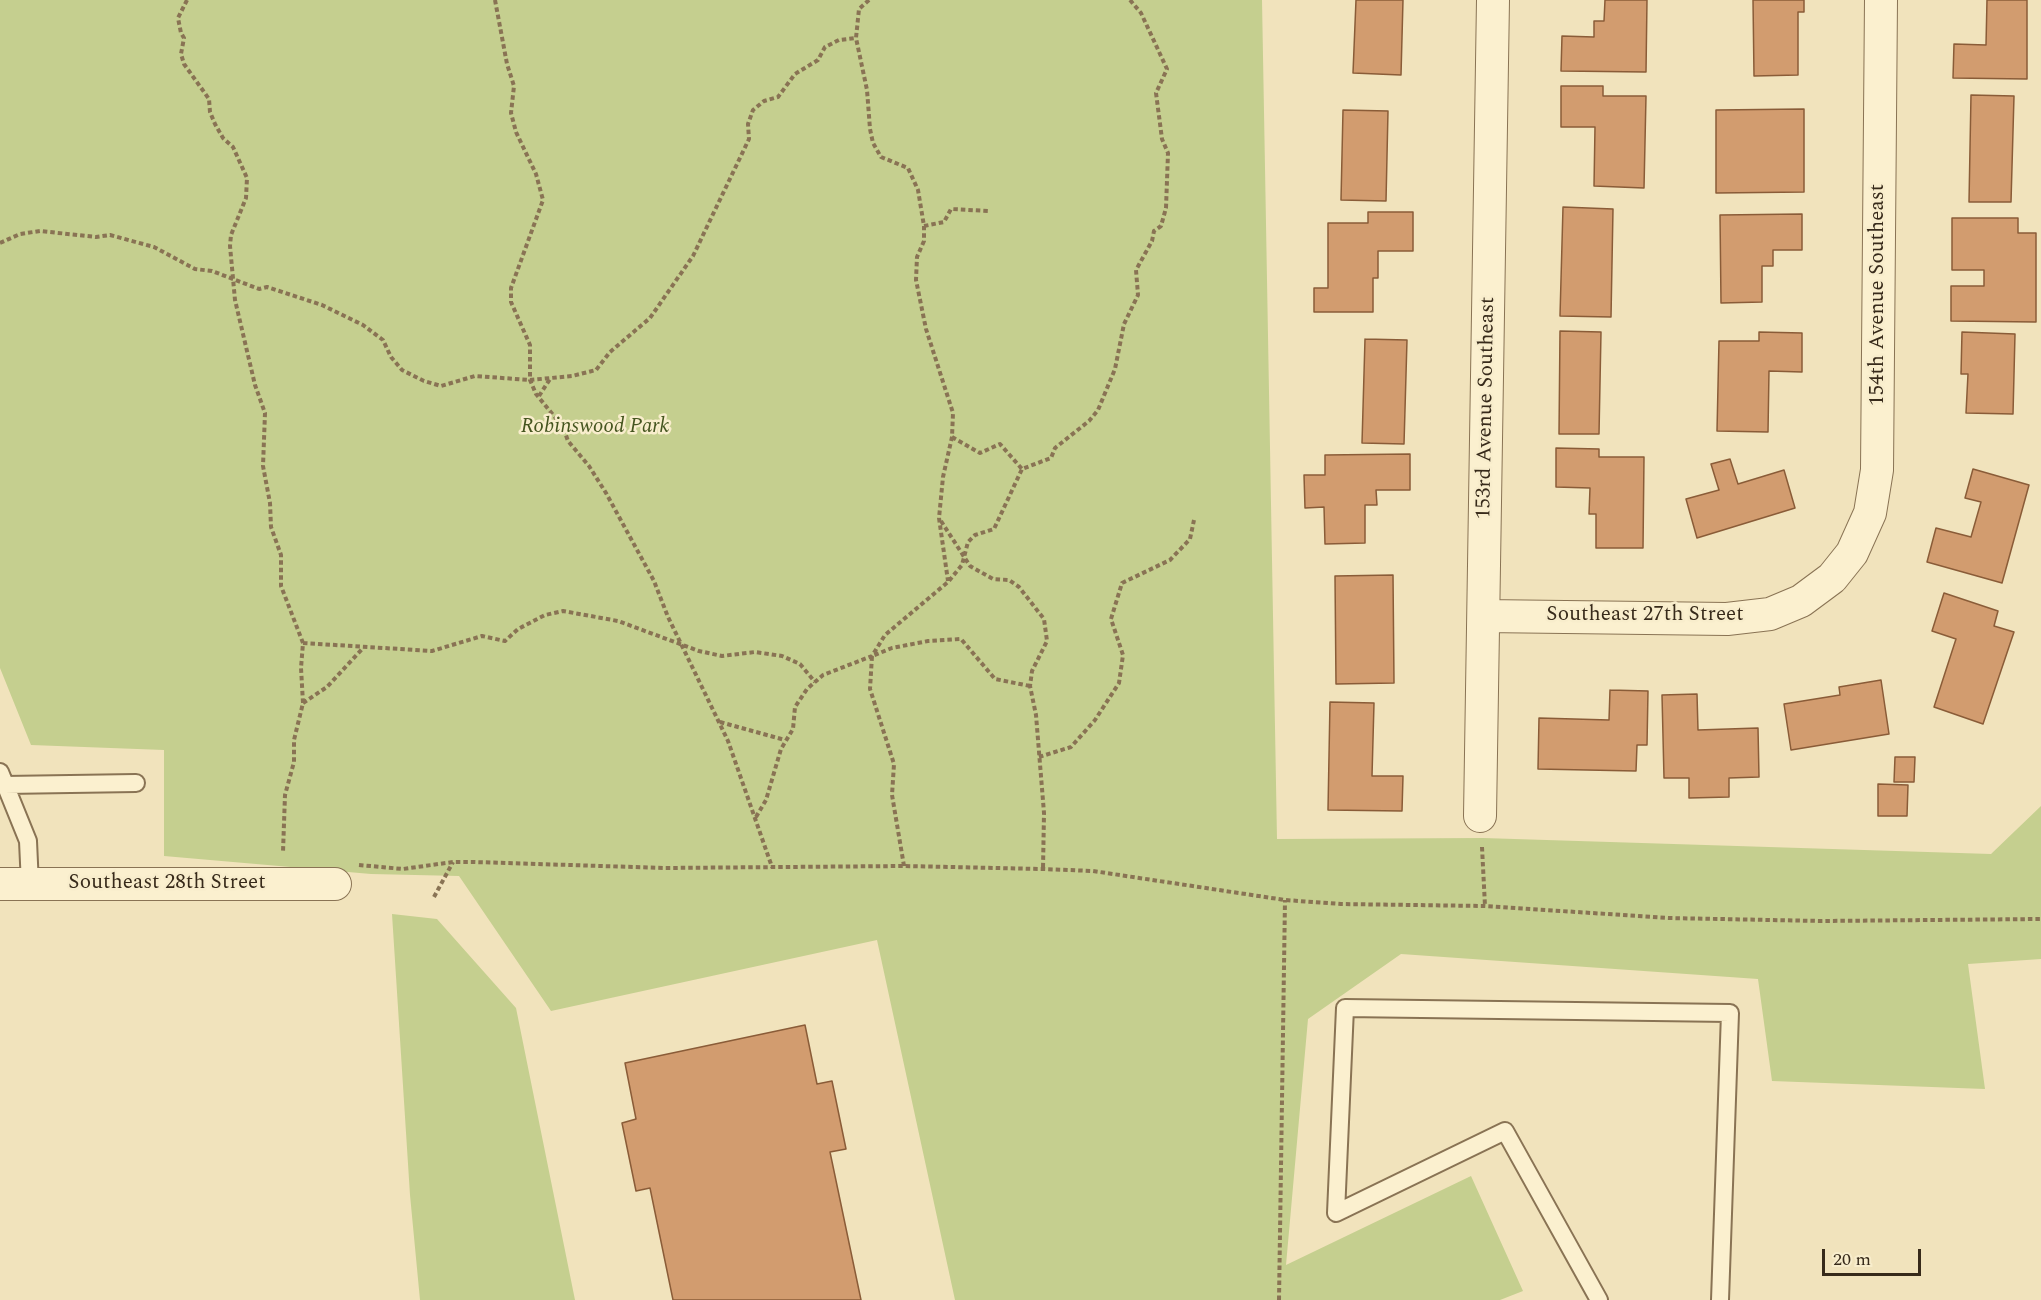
<!DOCTYPE html>
<html>
<head>
<meta charset="utf-8">
<style>
	body { margin:0 }
	#map { position:relative; width:2041px; height:1300px; overflow:hidden; background:#f1e3bc; font-family:Spectral,serif }
	canvas { display:block }
	.scale { position:absolute; left:1822px; top:1249px; width:99px; height:27px; box-sizing:border-box; border:3px solid #372a1a; border-top:0; padding-left:8px; font-size:18px; line-height:21px; white-space:nowrap; color:#372a1a; -webkit-text-stroke:4px #f8edcc; paint-order:stroke }
</style>
</head>
<body>
<div id="map">
<canvas width="2041" height="1300"></canvas>
<div class="scale">20 m</div>
</div>
<script>
const context = document.querySelector('canvas').getContext('2d');
context.lineJoin = 'round';
function fill(path, color) { context.fillStyle = color; context.fill(path, 'evenodd'); }
const shape = rows => new Path2D(rows.map(r => 'M' + r).join(''));
function strokePath(path, color, width, dash) { context.strokeStyle = color; context.lineWidth = width; context.lineCap = dash ? 'butt' : 'round'; context.setLineDash(dash || []); context.stroke(path); }
function drawText(font, color, halo, rows, align = 'center') {
  context.font = font + ' Spectral,serif'; context.lineWidth = 5; context.setLineDash([]); context.textBaseline = 'middle'; context.strokeStyle = halo; context.fillStyle = color; for (const [text, x, y, turn = 0] of rows) {
    context.save(); context.translate(x, y); context.rotate((+turn || 0) * Math.PI / 180); context.textAlign = isNaN(turn) ? turn : align; if (halo) context.strokeText(text, 0, 0); context.fillText(text, 0, 0); context.restore();
  }
}
fill(shape([
	[0,0,1262,0,1277,839,1483,838,1991,854,2041,806,2041,959,1968,964,1985,1089,1772,1081,1758,979,1401,954,1308,1019,1286,1265,1471,1176,1523,1291,1500,1300,955,1300,877,940,551,1011,459,876,371,874,164,856,164,750,31,745,0,668],
	[392,914,437,919,516,1008,575,1300,420,1300,410,1195]
]), '#c5cf8f');
const building = shape([
	[1356,0,1403,0,1401,75,1353,73,1356,0],
	[1605,0,1647,0,1646,72,1561,71,1562,36,1594,37,1594,21,1604,21,1605,0],
	[1753,0,1804,0,1804,12,1798,12,1798,75,1754,76,1753,0],
	[1987,0,2027,0,2027,79,1953,78,1954,44,1986,45,1987,0],
	[1561,86,1603,86,1603,96,1646,96,1644,188,1594,186,1595,127,1561,127,1561,86],
	[1971,95,2014,96,2011,202,1969,202,1971,95],
	[1804,109,1804,192,1716,193,1716,110,1804,109],
	[1343,110,1388,111,1386,201,1341,200,1343,110],
	[1563,207,1613,209,1611,317,1560,316,1563,207],
	[1368,212,1413,212,1413,251,1378,251,1378,278,1373,278,1373,312,1314,312,1314,288,1328,288,1328,223,1368,223,1368,212],
	[1802,214,1802,250,1773,250,1773,266,1762,266,1762,302,1721,303,1720,215,1802,214],
	[1952,218,2018,218,2018,233,2036,233,2036,322,1951,321,1951,286,1984,286,1984,270,1952,270,1952,218],
	[1560,331,1601,332,1599,434,1559,434,1560,331],
	[1759,332,1802,333,1802,372,1769,371,1768,432,1717,431,1719,341,1759,341,1759,332],
	[1962,332,2015,334,2013,414,1966,413,1968,374,1961,374,1962,332],
	[1365,339,1407,340,1404,444,1362,443,1365,339],
	[1556,448,1599,449,1599,457,1644,457,1643,548,1596,548,1596,514,1589,514,1590,488,1556,487,1556,448],
	[1410,454,1410,490,1376,490,1377,505,1365,505,1365,543,1325,544,1324,507,1305,508,1304,475,1325,475,1325,455,1410,454],
	[1730,459,1738,484,1784,470,1795,508,1697,538,1686,499,1719,490,1711,464,1730,459],
	[1973,469,2029,485,2002,583,1927,562,1936,528,1971,537,1981,502,1965,498,1973,469],
	[1393,575,1394,683,1336,684,1335,576,1393,575],
	[1944,593,1998,611,1994,626,2014,632,1983,724,1934,707,1956,639,1932,631,1944,593],
	[1881,680,1889,734,1791,750,1784,704,1840,695,1839,687,1881,680],
	[1610,690,1648,691,1647,745,1637,745,1636,771,1538,769,1539,718,1609,720,1610,690],
	[1697,694,1698,730,1758,728,1759,777,1729,778,1729,797,1689,798,1689,778,1664,778,1662,695,1697,694],
	[1330,702,1374,703,1372,776,1403,776,1402,811,1328,810,1330,702],
	[1895,757,1915,757,1914,782,1894,782,1895,757],
	[1878,784,1908,785,1907,816,1878,816,1878,784],
	[805,1025,817,1084,832,1081,846,1149,830,1152,861,1300,673,1300,650,1188,636,1191,622,1123,636,1119,625,1063,805,1025]
]);
fill(building, '#d29c6f');
strokePath(building, '#8a5c38', 1.5);
const service = shape([
	[0,772,28,841,30,885],
	[5,785,136,783],
	[1599,1300,1505,1131,1336,1213,1345,1008,1730,1013,1720,1300]
]);
const minor = shape([
	[1484,616,1727,619,1770,614,1801,601,1832,578,1852,553,1870,513,1877,470,1881,0],
	[1480,816,1493,0],
	[0,884,335,884]
]);
strokePath(service, '#897354', 20);
strokePath(minor, '#897354', 34);
strokePath(shape([
	[187,0,178,18,181,33,184,38,181,54,184,64,209,99,210,112,215,124,223,138,233,147,247,178,246,198,231,235,230,246,235,300,255,385,265,413,263,466,270,503,271,527,281,555,281,586,303,643,301,668,303,703,294,740,294,762,285,795,283,852],
	[495,0,507,64,514,86,511,113,516,132,536,174,543,200,511,288,511,302,530,345,530,380,536,394,563,427,568,441,589,466,606,493,654,581,668,617,728,741,772,867],
	[869,0,859,9,856,38,867,90,870,129,873,143,881,157,908,168,918,190,924,226,924,241,917,257,916,280,926,329,953,413,952,437,943,477,939,518,948,581],
	[924,226,944,222,951,209,988,211],
	[0,243,20,234,40,231,96,237,110,235,154,247,195,269,212,271,259,289,267,287,322,305,363,325,383,340,391,357,402,370,424,381,441,386,475,376,530,380,572,376,596,370,610,352,650,318,693,256,749,139,748,124,753,110,764,101,778,97,795,74,818,60,825,47,839,40,856,38],
	[539,396,550,379],
	[952,437,980,453,1000,444,1022,469],
	[941,521,970,566,993,579,1009,580,1019,587,1044,619,1047,641,1032,671,1030,686,1036,715,1044,813,1043,869],
	[303,643,432,651,482,636,505,641,518,629,545,615,563,611,618,621,699,651,722,656,755,652,782,656,800,664,815,682],
	[303,703,327,687,363,648],
	[720,722,785,740],
	[1039,757,1071,747,1095,720,1119,683,1123,655,1111,619,1122,583,1170,560,1190,539,1194,520],
	[756,817,766,800,781,749,793,729,795,707,807,689,823,675,872,656,885,635,948,582,962,565,968,542,975,535,994,529,1022,469,1051,458,1055,448,1089,421,1098,410,1115,369,1124,324,1138,295,1136,270,1152,241,1154,231,1161,226,1166,208,1168,153,1162,139,1156,93,1167,69,1141,13,1130,0],
	[1482,847,1485,906],
	[359,865,403,869,453,862,474,862,665,868,904,866,1043,869,1093,871,1285,900,1341,904,1485,906,1668,918,1822,921,2041,919],
	[904,866,892,795,894,764,870,689,872,656,892,648,928,641,961,639,995,679,1030,686],
	[434,897,453,862],
	[1279,1300,1285,900]
]), '#897354', 4, [4.5, 3]);
strokePath(service, '#fbf0cf', 16);
strokePath(minor, '#fbf0cf', 32);
drawText('21px', '#372a1a', '#f8edcc', [
	["154th Avenue Southeast",1879,295,-90],
	["153rd Avenue Southeast",1487,408,-89],
	["Southeast 27th Street",1645,616],
	["Southeast 28th Street",167,884]
]);
drawText('italic 21px', '#45551f', '#f8edcc', [
	["Robinswood Park",595,428]
]);
</script>
</body>
</html>
